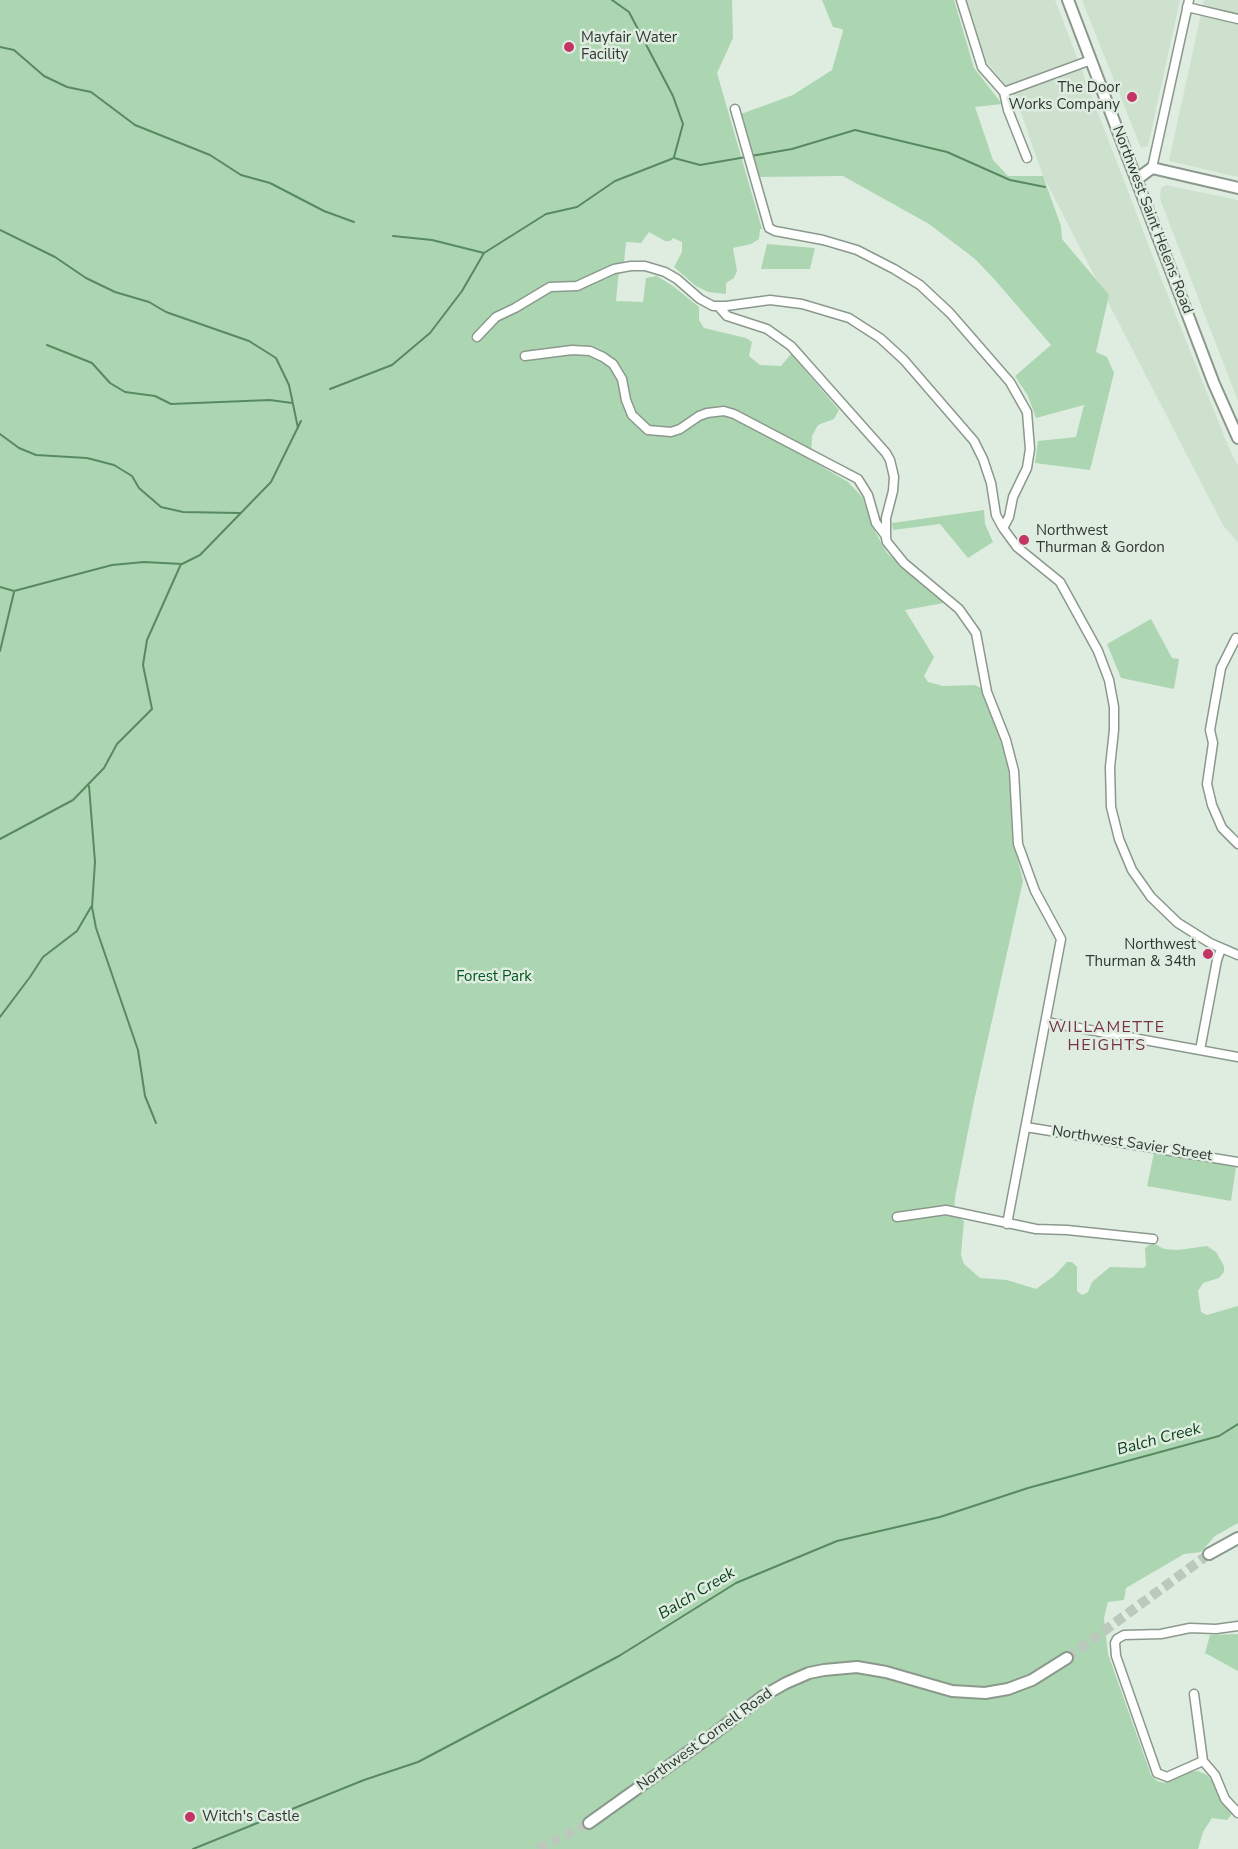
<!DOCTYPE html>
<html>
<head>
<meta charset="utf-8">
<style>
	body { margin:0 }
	canvas { display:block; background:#deede0 }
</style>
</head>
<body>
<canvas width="1238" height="1849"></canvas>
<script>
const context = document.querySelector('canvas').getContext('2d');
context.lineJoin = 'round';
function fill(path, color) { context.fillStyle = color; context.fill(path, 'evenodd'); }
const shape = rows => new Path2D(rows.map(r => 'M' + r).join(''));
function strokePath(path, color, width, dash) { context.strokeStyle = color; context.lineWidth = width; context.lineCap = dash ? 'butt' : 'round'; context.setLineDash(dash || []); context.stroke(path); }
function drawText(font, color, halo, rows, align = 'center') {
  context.font = font + ' "Nunito Sans",sans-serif'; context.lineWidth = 5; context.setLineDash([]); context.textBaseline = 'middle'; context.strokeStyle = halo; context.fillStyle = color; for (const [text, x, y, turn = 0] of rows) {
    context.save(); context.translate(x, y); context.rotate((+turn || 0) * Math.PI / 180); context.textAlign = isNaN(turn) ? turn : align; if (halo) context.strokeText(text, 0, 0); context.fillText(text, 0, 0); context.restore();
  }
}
fill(shape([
	[959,0,1055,0,1163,283,1231,453,1238,465,1238,542,1224,527,1043,176,1016,98,975,47],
	[1082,0,1180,0,1148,146,1141,148],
	[1204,0,1238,0,1238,177,1169,161],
	[1166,185,1238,200,1238,401,1160,199,1161,188]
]), '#cde1ce');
fill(shape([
	[0,0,732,0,733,38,717,73,762,229,760,229,759,239,751,244,733,248,737,271,734,278,726,283,726,294,708,292,696,286,674,267,682,252,682,242,673,238,670,241,665,241,649,232,641,243,626,242,624,263,621,264,618,279,616,301,643,302,646,278,657,276,673,286,699,307,699,320,704,328,746,338,752,342,749,356,760,365,781,366,791,354,839,410,834,419,818,425,812,436,811,460,848,482,863,498,871,524,887,553,944,603,905,610,934,657,924,676,928,682,943,686,975,685,985,690,1008,765,1015,849,1023,881,974,1101,955,1197,954,1214,964,1221,961,1255,964,1264,980,1278,1007,1280,1036,1289,1054,1276,1067,1262,1072,1262,1077,1267,1077,1291,1082,1295,1088,1292,1092,1282,1110,1267,1143,1268,1146,1266,1145,1248,1149,1245,1155,1244,1164,1249,1178,1250,1207,1246,1216,1252,1224,1266,1224,1272,1219,1278,1203,1283,1198,1291,1201,1312,1207,1315,1238,1306,1238,1523,1215,1536,1201,1552,1184,1554,1126,1588,1124,1600,1108,1602,1104,1618,1108,1654,1151,1775,1157,1781,1164,1783,1171,1781,1189,1772,1198,1771,1207,1775,1214,1783,1222,1801,1232,1814,1227,1820,1212,1818,1203,1832,1198,1849,0,1849],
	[822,0,954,0,974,68,1002,104,975,107,993,160,1008,176,1043,176,1061,226,1062,239,1109,295,1096,352,1107,357,1114,373,1090,470,1035,463,1038,441,1076,437,1084,405,1036,418,1028,396,1015,376,1051,345,995,280,975,259,929,224,843,176,760,177,741,114,793,95,832,70,843,31,842,29,833,27],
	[767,244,815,248,810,269,761,269],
	[984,510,985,524,993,542,968,558,940,524,893,530,892,523],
	[1151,619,1172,658,1179,659,1174,689,1121,678,1107,644],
	[1154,1153,1236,1167,1231,1201,1147,1186],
	[1238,1634,1238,1671,1205,1653,1210,1635]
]), '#acd6b2');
strokePath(shape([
	[612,0,629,12,673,96,683,124,674,157],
	[0,47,14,50,44,76,67,87,91,92,135,125,210,155,241,175,270,183,324,211,354,222],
	[751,156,792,149,855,130,947,152,1010,180,1045,187],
	[0,230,55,257,86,278,115,292,149,302,166,312,249,341,276,358,289,385,298,428],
	[393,236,432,240,484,253],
	[47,345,92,363,110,383,125,392,155,396,171,404,270,400,292,403],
	[330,389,392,365,430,333,462,291,484,253,546,214,577,207,615,181,674,158,700,165,746,157],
	[0,434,19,448,36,455,87,458,114,465,132,476,139,488,161,507,183,512,240,513],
	[0,587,14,591,112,565,144,562,182,564,200,555,271,482,301,421],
	[0,651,14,592],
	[89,786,95,862,92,907,96,928,138,1050,145,1096,156,1123],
	[0,839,73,800,104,768,117,744,152,709,143,665,147,640,181,564],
	[0,1017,30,977,43,957,77,931,91,907],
	[193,1849,364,1780,418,1762,619,1656,736,1583,837,1541,940,1517,1028,1488,1219,1436,1238,1424]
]), '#588a62', 2);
strokePath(shape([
	[1067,1658,1209,1554],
	[538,1849,589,1823]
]), '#bbc9bd', 10, [10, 5]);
const minor = shape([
	[961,0,982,67,1004,92,1008,110,1027,158],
	[1187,7,1238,19],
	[1004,92,1091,60],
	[735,109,769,228,775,231,823,240,857,250,894,269,920,285,950,313,1010,382,1027,412,1030,449,1027,468,1013,497,1009,517,1003,528],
	[1152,168,1189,0],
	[719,307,727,316,767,329,791,346,886,453,890,460,894,477,893,491,886,518,886,538,887,542,904,563,959,609,976,633,987,692,1006,740,1014,771,1018,844,1035,891,1061,939,1007,1224],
	[477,337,496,317,515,308,550,287,577,286,614,269,631,266,645,266,665,272,677,279,700,299,713,306,726,306,770,300,802,304,849,318,880,338,904,360,974,441,983,459,991,483,996,515,1003,528,1017,547,1060,582,1098,651,1109,680,1114,707,1114,730,1110,767,1111,807,1119,839,1132,870,1151,897,1178,923,1210,943,1238,955],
	[525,356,572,350,590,351,603,357,613,364,622,379,626,400,632,415,648,430,671,432,680,429,699,416,707,413,724,411,734,414,858,479,868,495,876,523,886,536],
	[1236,638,1221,668,1210,730,1213,743,1207,784,1212,805,1222,828,1238,844],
	[1046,1022,1238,1057],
	[1200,1050,1217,960,1221,949],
	[1026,1127,1238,1162],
	[897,1217,946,1210,1036,1229,1067,1230,1153,1239],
	[1194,1694,1203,1761,1215,1775,1225,1799,1238,1813],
	[1203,1761,1167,1777,1157,1773,1116,1656,1115,1643,1117,1639,1124,1635,1161,1634,1190,1628,1216,1629,1238,1626]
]);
const tertiary = shape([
	[1137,179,1152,168,1238,188]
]);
const secondary = shape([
	[1068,0,1214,384,1238,438],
	[1209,1554,1238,1538],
	[589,1823,715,1733,763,1696,786,1683,809,1673,824,1670,857,1667,886,1672,952,1691,985,1693,1008,1689,1032,1680,1067,1658]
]);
strokePath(minor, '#8b998d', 11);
strokePath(tertiary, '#8b998d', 14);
strokePath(secondary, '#8b998d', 14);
strokePath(minor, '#fff', 8);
strokePath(tertiary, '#fff', 10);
strokePath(secondary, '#fff', 10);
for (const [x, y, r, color] of [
	[569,47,6,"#c23565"],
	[1132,97,6,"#c23565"],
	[1024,540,6,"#c23565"],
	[1208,954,6,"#c23565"],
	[190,1817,6,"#c23565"]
]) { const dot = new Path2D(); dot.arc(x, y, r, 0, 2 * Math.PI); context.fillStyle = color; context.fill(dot); strokePath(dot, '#deede0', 2); }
drawText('15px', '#313732', '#deede0', [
	["Mayfair Water",581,38],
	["Facility",581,55],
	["The Door",1120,88,"right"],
	["Works Company",1120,105,"right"],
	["Northwest",1036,531],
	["Thurman & Gordon",1036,548],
	["Northwest",1196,945,"right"],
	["Thurman & 34th",1196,962,"right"],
	["Witch's Castle",202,1817]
], 'left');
drawText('15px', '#313732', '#deede0', [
	["Northwest Saint Helens Road",1152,220,69],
	["Northwest Savier Street",1132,1144,9],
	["Northwest Cornell Road",705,1740,-36]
]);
drawText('15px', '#035521', '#deede0', [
	["Forest Park",494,977]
]);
context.letterSpacing = '1.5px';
drawText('16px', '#773145', '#deede0', [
	["WILLAMETTE",1107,1028],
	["HEIGHTS",1107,1046]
]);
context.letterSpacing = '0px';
drawText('italic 16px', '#073c18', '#deede0', [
	["Balch Creek",1159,1440,-15],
	["Balch Creek",697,1594,-31]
]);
</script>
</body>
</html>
